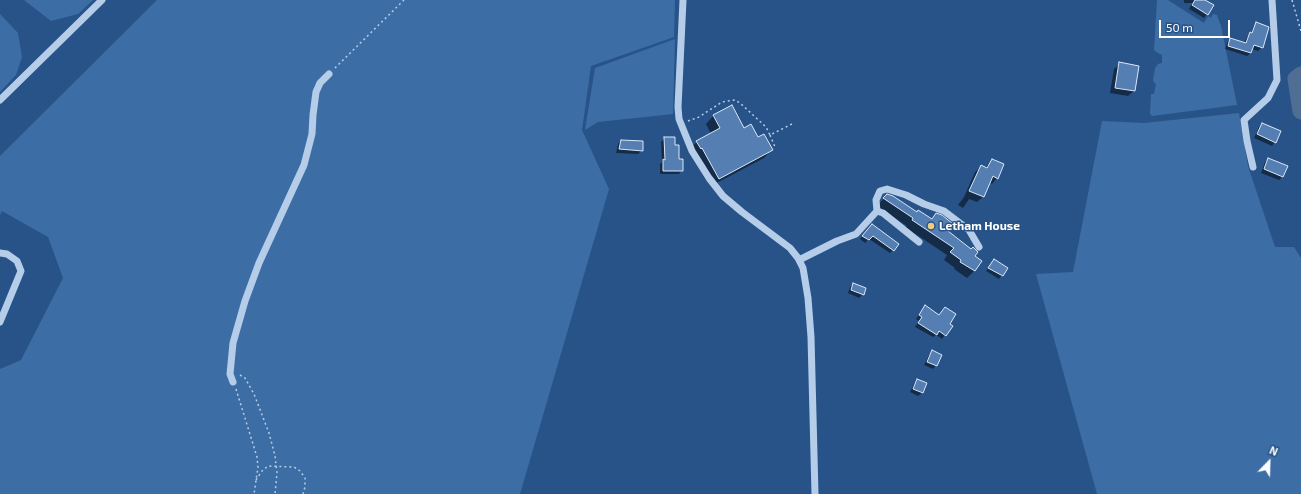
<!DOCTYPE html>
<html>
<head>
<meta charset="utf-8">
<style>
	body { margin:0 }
	#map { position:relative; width:1301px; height:494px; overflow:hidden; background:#285388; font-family:"Exo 2",sans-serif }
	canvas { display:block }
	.north { position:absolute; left:1249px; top:442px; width:40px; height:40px; -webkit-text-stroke:3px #285388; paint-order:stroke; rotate:23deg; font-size:11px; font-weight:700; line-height:16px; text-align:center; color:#fff }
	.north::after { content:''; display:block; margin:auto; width:14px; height:18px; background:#fff; clip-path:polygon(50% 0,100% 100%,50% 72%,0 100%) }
	.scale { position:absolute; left:1159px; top:20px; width:71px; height:18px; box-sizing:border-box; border:2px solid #fff; border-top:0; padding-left:5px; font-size:12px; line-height:14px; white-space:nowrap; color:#fff; -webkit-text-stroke:3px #285388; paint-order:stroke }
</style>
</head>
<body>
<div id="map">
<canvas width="1301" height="494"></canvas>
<div class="north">N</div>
<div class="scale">50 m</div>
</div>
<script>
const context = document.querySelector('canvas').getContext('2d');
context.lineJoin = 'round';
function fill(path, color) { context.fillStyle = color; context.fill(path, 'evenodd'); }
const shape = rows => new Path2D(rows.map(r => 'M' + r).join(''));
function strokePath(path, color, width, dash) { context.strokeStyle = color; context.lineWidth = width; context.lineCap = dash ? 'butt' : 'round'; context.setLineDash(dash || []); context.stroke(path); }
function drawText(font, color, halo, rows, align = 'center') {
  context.font = font + ' "Exo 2",sans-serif'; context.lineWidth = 3; context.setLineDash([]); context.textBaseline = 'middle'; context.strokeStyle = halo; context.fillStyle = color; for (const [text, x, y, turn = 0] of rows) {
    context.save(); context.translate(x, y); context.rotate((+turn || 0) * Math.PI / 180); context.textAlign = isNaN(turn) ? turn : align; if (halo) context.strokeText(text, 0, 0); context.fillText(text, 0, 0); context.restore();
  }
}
fill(shape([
	[24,0,93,0,78,14,51,21],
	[157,0,675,0,674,37,591,66,582,130,609,189,520,494,0,494,0,369,21,360,63,278,48,237,2,211,0,215,0,156],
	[1157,0,1168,0,1204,23,1208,16,1211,18,1213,14,1217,15,1221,26,1237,105,1152,116,1150,114,1151,94,1154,94,1156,84,1153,81,1155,68,1158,64,1162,63,1162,55,1158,53,1154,50],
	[0,14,18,33,22,57,16,75,0,92],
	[675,39,673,114,598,122,585,130,595,68],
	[1239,113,1248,166,1275,247,1294,247,1301,258,1301,494,1097,494,1036,274,1073,272,1102,121,1144,123]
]), '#3d6da5');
fill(shape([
	[1184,0,1203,0,1207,14,1204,18,1189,9,1192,3,1184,3],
	[1257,24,1262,47,1258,51,1252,49,1251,53,1247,56,1225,49,1227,43,1230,39,1244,43,1247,37,1251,34,1253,27],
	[1120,64,1134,91,1128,96,1110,93,1114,69],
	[731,107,743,129,758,138,771,150,764,158,711,186,689,149,697,142,711,134,706,124,713,116],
	[1262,124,1275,142,1272,146,1254,138,1259,127],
	[665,138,674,146,682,170,679,174,660,174,660,164,662,162,661,142],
	[621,141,642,150,638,154,616,153,618,144],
	[1269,159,1287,166,1282,177,1279,180,1261,173,1265,162],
	[992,160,997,178,992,184,989,182,983,197,977,202,969,199,963,208,958,205,964,197,975,172,981,167,985,168],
	[886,196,931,220,936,215,947,232,981,261,974,271,967,278,954,269,955,268,944,260,947,255,905,227,907,226,877,206],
	[868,229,893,250,890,253,869,239,865,243,860,239],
	[994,260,1007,268,999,279,986,271],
	[853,284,863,294,859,298,848,293,850,287],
	[925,307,938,316,945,308,948,324,945,335,942,339,936,335,933,337,915,327,919,321,916,319],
	[933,352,936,365,933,369,924,365,929,355],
	[918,380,926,384,922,393,918,396,910,392,914,384]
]), '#0007');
strokePath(shape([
	[1301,75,1296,79,1301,111]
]), '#506e94', 17);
const building = shape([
	[1195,0,1205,0,1214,5,1208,15,1192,5,1195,0],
	[1256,22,1269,27,1263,48,1254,45,1251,53,1228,46,1230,38,1246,43,1250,32,1252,33,1256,22],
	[1119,62,1139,66,1135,91,1115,88,1119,62],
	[732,105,744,128,751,124,758,137,764,134,773,150,719,179,702,148,701,149,696,141,720,128,713,115,732,105],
	[1262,123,1281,131,1276,143,1257,134,1262,123],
	[664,137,675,137,675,145,679,145,679,159,683,159,683,171,663,171,663,159,665,160,664,137],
	[621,140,643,141,643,151,619,149,621,140],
	[1268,158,1288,166,1283,177,1264,169,1268,158],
	[992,159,1004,164,998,179,993,176,984,197,969,191,981,165,987,168,992,159],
	[887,194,893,196,917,212,918,210,932,219,936,213,942,215,953,224,948,231,971,249,973,247,978,252,975,256,982,261,975,271,960,262,961,260,950,252,954,248,912,220,913,218,883,198,887,194],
	[872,224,899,244,894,251,873,236,869,240,862,236,872,224],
	[994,259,1008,268,1003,276,988,268,994,259],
	[853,283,866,288,864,295,851,290,853,283],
	[925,305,939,315,945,307,956,314,950,324,953,326,946,336,939,331,937,335,918,323,922,317,919,315,925,305],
	[932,350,942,355,937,366,927,362,932,350],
	[917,379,927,383,923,393,913,389,917,379]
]);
fill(building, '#557fb2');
strokePath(building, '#d9e7f7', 1);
strokePath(shape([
	[1292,0,1301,31],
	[335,68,404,0],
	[688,121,699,117,722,102,735,100,740,103,766,127,770,135,792,124],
	[770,135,775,147],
	[240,375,245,378,254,394,269,433,275,456,277,473,275,494],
	[236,389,257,457,258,467,254,494],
	[256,480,262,471,268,466,294,467,300,471,305,478,305,487,303,494]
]), '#b5cde9', 1.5, [2, 3]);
strokePath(shape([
	[683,0,678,107,679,119,692,151,709,178,723,196,742,212,790,248,798,258,803,268,808,298,811,337,815,494],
	[0,100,102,0],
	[1253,167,1247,141,1244,120,1268,98,1277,80,1272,0],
	[877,211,883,213,919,242],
	[0,253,7,254,17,261,21,271,0,322],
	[799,260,837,241,856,234,877,211,876,200,880,191,887,189,906,195,924,204,944,211,969,230,979,247],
	[233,382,230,374,233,343,245,301,259,263,304,165,312,134,313,115,316,92,320,83,329,74]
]), '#b5cde9', 7);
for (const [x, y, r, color] of [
	[931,226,4,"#f0cd7b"]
]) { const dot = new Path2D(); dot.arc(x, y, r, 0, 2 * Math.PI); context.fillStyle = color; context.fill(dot); strokePath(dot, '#285388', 1.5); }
drawText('bold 12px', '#fff', '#285388', [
	["Letham House",939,226]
], 'left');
</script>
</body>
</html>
